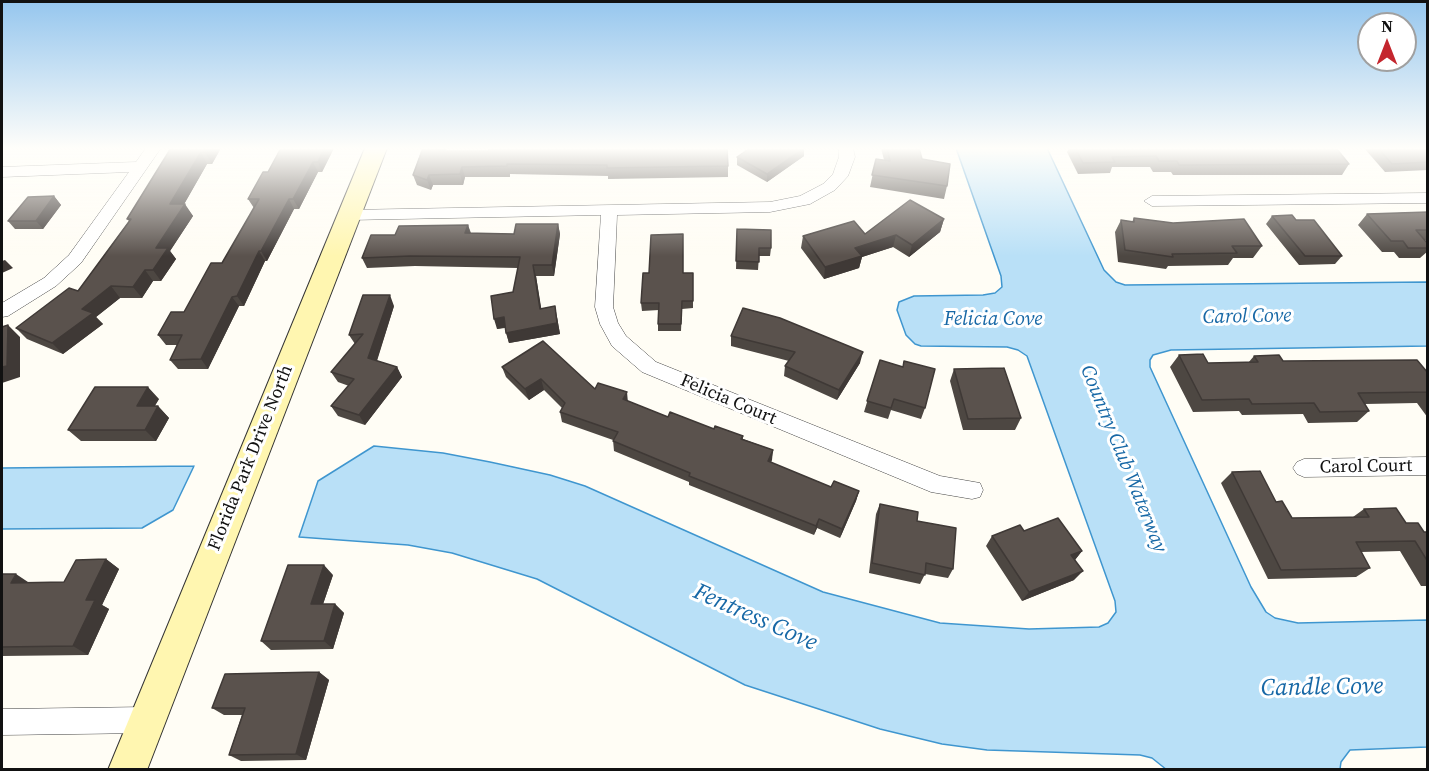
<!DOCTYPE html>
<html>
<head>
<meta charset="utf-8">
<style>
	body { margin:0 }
	#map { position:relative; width:1429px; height:771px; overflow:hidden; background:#fffdf5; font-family:"Source Serif 4",serif }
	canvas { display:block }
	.frame { position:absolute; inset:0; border:3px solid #111; pointer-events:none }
	.north { position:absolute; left:1357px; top:12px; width:60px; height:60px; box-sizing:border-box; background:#fff; border:2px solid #a0a0a0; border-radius:50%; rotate:0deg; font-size:16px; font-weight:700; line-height:24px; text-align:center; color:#111 }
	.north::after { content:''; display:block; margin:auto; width:21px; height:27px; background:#c4262e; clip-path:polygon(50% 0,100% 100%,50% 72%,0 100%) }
</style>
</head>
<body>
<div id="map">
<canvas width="1429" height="771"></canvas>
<div class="frame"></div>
<div class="north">N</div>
</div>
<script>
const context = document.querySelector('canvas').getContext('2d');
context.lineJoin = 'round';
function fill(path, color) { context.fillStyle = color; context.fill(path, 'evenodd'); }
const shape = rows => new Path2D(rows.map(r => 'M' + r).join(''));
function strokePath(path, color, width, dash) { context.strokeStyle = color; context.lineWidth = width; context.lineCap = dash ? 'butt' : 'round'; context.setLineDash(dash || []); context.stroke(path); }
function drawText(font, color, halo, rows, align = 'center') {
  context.font = font + ' "Source Serif 4",serif'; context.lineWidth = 6; context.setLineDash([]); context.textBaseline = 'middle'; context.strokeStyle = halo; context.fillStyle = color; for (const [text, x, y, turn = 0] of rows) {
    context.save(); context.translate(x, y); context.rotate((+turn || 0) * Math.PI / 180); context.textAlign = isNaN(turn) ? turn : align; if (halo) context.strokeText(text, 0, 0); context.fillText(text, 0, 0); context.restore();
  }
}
const water = shape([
	[956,148,1047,148,1104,270,1116,282,1125,285,1427,282,1427,346,1171,350,1153,355,1150,360,1150,367,1251,587,1266,612,1275,618,1298,623,1427,620,1427,747,1350,750,1341,762,1340,769,1167,770,1152,758,1140,755,987,750,942,744,880,729,745,685,537,579,452,553,408,545,299,537,318,481,374,446,443,453,490,462,550,475,585,486,823,592,940,623,1029,629,1099,627,1108,623,1116,612,1115,601,1027,356,1018,350,1007,347,921,346,915,344,906,335,897,310,899,302,914,296,983,295,995,293,1002,287,1001,276,956,148],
	[194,466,173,510,142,528,2,529,2,468,194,466]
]);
fill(water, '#b9e0f7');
strokePath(water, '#3f96cf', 1.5);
const street = shape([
	[146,148,161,148,81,263,56,286,8,316,2,317,2,303,44,278,69,255,129,172,2,177,2,167,136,162,146,148],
	[839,148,853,148,855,157,848,176,835,190,810,204,770,212,617,215,613,307,618,323,626,336,656,362,940,476,980,483,983,490,980,497,972,499,931,492,642,372,612,346,600,324,595,307,601,215,349,220,343,219,341,215,343,211,349,210,770,202,800,196,823,184,833,174,839,157,839,148],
	[1428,193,1428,203,1152,206,1144,201,1152,196,1428,193],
	[1428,457,1428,475,1304,477,1297,474,1293,468,1297,462,1304,459,1428,457],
	[147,707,156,711,160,720,156,729,147,733,2,735,2,709,147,707]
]);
const secondary = shape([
	[365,148,387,148,147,770,108,770,365,148]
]);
strokePath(street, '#444', 1);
strokePath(secondary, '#333', 2);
fill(street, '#fff');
fill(secondary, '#fff6b0');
fill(shape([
	[171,148,221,148,212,164,207,164,184,204,193,216,170,251,176,259,161,281,153,281,142,298,120,298,96,317,103,324,63,354,27,339,16,328,78,291,129,221,127,219],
	[334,148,322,172,318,172,299,209,294,209,267,261,265,261,244,306,239,306,208,369,178,369,170,360,177,345,166,345,158,335,184,312,222,263,254,208,248,199,268,172],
	[410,148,447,148,445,151,728,166,728,177,608,179,608,176,510,174,510,177,465,177,463,185,433,185,431,190,417,185,413,175,422,149,410,149],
	[804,148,804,156,767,182,737,165,737,157],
	[881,148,919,148,922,159,947,186,944,199,870,187,876,159,884,160],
	[1069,148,1336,148,1349,164,1342,175,1173,175,1171,172,1153,172,1150,167,1112,167,1110,173,1078,174,1067,152],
	[1364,148,1424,148,1428,151,1428,170,1385,172],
	[54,196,61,205,43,229,15,229,8,221],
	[1428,212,1428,240,1424,240,1428,244,1428,251,1420,258,1399,258,1394,252,1382,252,1358,225,1367,214],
	[1272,216,1296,220,1342,256,1335,264,1299,265,1266,224],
	[1134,218,1262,246,1253,258,1233,258,1228,265,1168,266,1166,269,1118,262,1115,232,1121,220,1132,222],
	[944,219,940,232,909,257,893,247,862,257,859,268,824,279,801,248,803,236,865,234],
	[558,224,560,234,554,276,536,276,541,309,557,317,560,334,509,343,505,328,497,329,513,292,518,268,415,266,367,268,362,258,395,235,468,225,471,233,514,234],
	[737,229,771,248,770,256,759,256,758,270,736,269],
	[684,273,693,273,693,308,682,309,681,331,658,331,658,324,659,310,642,311,641,303],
	[394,306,377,361,397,367,402,377,365,425,338,416,331,406,349,386,338,382,331,372,355,344,349,335],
	[731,336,860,363,837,400,784,376,785,366,789,361,731,346],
	[1179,355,1208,363,1248,363,1254,356,1283,361,1428,373,1428,418,1417,403,1365,404,1369,411,1357,422,1308,423,1303,414,1242,415,1239,411,1193,412,1170,367],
	[880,360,925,408,921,419,891,410,888,419,864,412],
	[502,367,595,389,668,417,743,436,743,439,773,450,771,463,831,487,859,491,856,501,840,538,817,528,814,535,689,485,689,482,614,451,613,440,562,422,560,412,562,408,544,390,529,400,506,377],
	[954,369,1021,418,1015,430,963,430,950,381],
	[159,399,154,406,158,406,169,418,156,441,81,441,68,430],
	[1232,472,1276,502,1292,518,1353,517,1364,509,1406,523,1424,532,1428,532,1428,586,1421,586,1400,551,1361,552,1370,568,1356,577,1268,579,1221,483],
	[880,504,917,521,953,569,948,578,925,574,920,584,869,573,876,514],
	[1024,531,1082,551,1075,560,1074,580,1022,601,986,546,992,536],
	[106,559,119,569,102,605,109,609,88,655,2,656,2,574,30,583,64,582],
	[333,575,323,604,335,604,344,613,333,649,271,650,261,641],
	[319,672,329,680,306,760,241,761,229,755,242,715,224,715,212,708]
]), '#4d4742');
fill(shape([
	[208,148,221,148,212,164,205,152],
	[324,148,334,148,322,172,318,162],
	[439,148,447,148,442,162,438,151],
	[804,148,804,156,767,182,767,174],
	[201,152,207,164,178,215,170,204],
	[313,162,318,172,299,209,293,199],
	[462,167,465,177,463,185,460,174],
	[429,175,433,185,431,190,427,180],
	[54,196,61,205,43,229,36,221],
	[289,199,294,209,267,261,261,251],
	[185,204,193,216,170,251,176,259,161,281,153,270,156,248],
	[944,219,940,232,909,257,912,245],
	[558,224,560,234,554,276,552,265],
	[468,225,471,236,465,233],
	[896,235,893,247,862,257,859,268,824,279,825,267,855,248],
	[259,251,265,261,244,306,237,296],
	[5,260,13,268,2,273,2,261],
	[533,265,536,276,543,319,540,309],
	[145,270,153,281,142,298,133,287],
	[111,286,120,298,96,317,103,324,63,354,52,343,82,309],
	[390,295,394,306,374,369,368,358],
	[232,297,239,306,208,369,201,359],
	[555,306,560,334,509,343,506,333],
	[504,317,507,327,497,329,494,319],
	[8,325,20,337,20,377,2,383,2,367],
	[863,352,860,363,837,400,839,390],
	[397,367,402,377,365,425,359,415],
	[541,379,544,390,529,400,525,389],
	[148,387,159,399,148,418,137,406],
	[627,392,628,403,623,399],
	[158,406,169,418,156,441,145,430],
	[773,450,772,460,767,471,768,461],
	[859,491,856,501,840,538,842,529],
	[819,519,817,528,814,535,816,526],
	[1082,551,1074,561,1071,555],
	[106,559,119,569,102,605,109,609,88,655,73,646,86,600],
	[324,565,333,575,320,613,311,604],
	[1083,571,1074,580,1022,601,1029,592],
	[16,574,31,584,11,583],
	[335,604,344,613,333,649,324,641],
	[319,672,329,680,306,760,296,754]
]), '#3f3936');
const building = shape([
	[171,148,208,148,205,152,201,152,170,204,185,204,156,248,168,248,153,270,145,270,133,287,111,286,82,309,93,313,52,343,16,328,69,288,78,291,131,219,127,219,171,148],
	[281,148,324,148,318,162,313,162,293,199,289,199,261,251,259,251,237,296,232,297,201,359,170,360,182,335,158,335,171,312,184,312,211,263,222,263,259,199,248,199,263,172,268,172,281,148],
	[423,148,439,148,438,151,488,151,489,148,727,148,728,166,607,168,607,165,507,164,507,166,462,167,460,174,429,175,427,180,413,175,423,148],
	[750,148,804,148,767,174,737,157,750,148],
	[887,148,919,148,922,159,950,164,947,186,872,175,876,159,890,161,887,148],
	[1075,148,1336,148,1349,164,1179,165,1177,161,1159,161,1156,156,1112,157,1115,162,1083,163,1075,148],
	[1378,148,1424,148,1428,151,1428,162,1392,164,1378,148],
	[54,196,36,221,8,221,28,197,54,196],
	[910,200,944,219,912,245,896,235,855,248,862,256,825,267,803,236,854,221,865,234,910,200],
	[1428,212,1428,230,1416,230,1428,244,1428,248,1408,248,1403,241,1391,241,1367,214,1428,212],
	[1292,215,1296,220,1314,220,1342,256,1305,256,1272,216,1292,215],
	[1134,218,1173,223,1244,219,1262,246,1232,246,1237,253,1172,254,1173,257,1125,250,1121,220,1134,222,1134,218],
	[516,224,558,224,552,265,533,265,540,309,555,306,557,323,506,333,504,317,494,319,491,296,513,292,520,257,410,256,362,258,371,235,395,235,399,226,468,225,465,233,514,234,516,224],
	[737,229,771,230,771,248,759,248,759,262,736,261,737,229],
	[683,234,683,273,693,273,693,301,682,301,681,324,658,324,659,303,641,303,643,273,649,273,651,235,683,234],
	[363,295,390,295,368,358,397,367,359,415,331,406,354,379,331,372,363,334,349,335,363,295],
	[743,308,780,318,863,352,839,390,785,366,795,352,731,336,743,308],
	[8,325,7,366,2,367,2,327,8,325],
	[543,341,595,389,598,383,627,392,623,399,668,417,670,412,714,429,715,426,743,436,741,439,773,450,768,461,831,487,834,481,859,491,842,529,819,519,816,526,689,476,690,473,613,441,618,432,560,412,565,403,541,379,525,389,502,367,543,341],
	[1203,354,1208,363,1258,362,1254,356,1279,355,1283,361,1417,360,1428,373,1428,392,1358,393,1369,411,1320,412,1314,403,1252,404,1249,399,1202,400,1179,355,1203,354],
	[880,360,903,367,904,361,935,369,925,408,894,399,891,408,867,401,880,360],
	[1004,368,1021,418,968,419,954,369,1004,368],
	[95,387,148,387,137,406,158,406,145,430,68,430,95,387],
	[1260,471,1276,502,1282,501,1292,518,1369,517,1364,509,1396,508,1406,523,1418,523,1424,532,1428,532,1428,562,1415,541,1356,542,1370,568,1281,570,1232,472,1260,471],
	[880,504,918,512,917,521,956,528,953,569,926,563,925,575,872,563,880,504],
	[1058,518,1082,551,1071,555,1083,571,1029,592,992,536,1020,525,1024,531,1058,518],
	[106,559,86,600,95,600,73,646,2,647,2,574,16,574,11,583,64,582,76,560,106,559],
	[288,565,324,565,311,604,335,604,324,641,261,641,288,565],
	[319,672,296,754,229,755,245,708,212,708,225,674,319,672]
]);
fill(building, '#5a524d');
strokePath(building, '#3f3936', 1.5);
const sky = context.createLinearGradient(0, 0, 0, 256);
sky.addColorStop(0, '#95c6ee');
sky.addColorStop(0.58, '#fffefa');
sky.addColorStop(1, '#fffefa00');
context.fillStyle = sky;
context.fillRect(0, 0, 1429, 256);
drawText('18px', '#111', '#fff', [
	["Felicia Court",728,400,23],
	["Florida Park Drive North",251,458,-68],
	["Carol Court",1366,467,-1]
]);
drawText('italic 20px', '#1768a6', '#fff', [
	["Carol Cove",1247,317,-1],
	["Felicia Cove",993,320],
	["Country Club Waterway",1123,459,68]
]);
drawText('italic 24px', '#1768a6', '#fff', [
	["Fentress Cove",755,618,24],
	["Candle Cove",1322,688,-1]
]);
</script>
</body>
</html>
